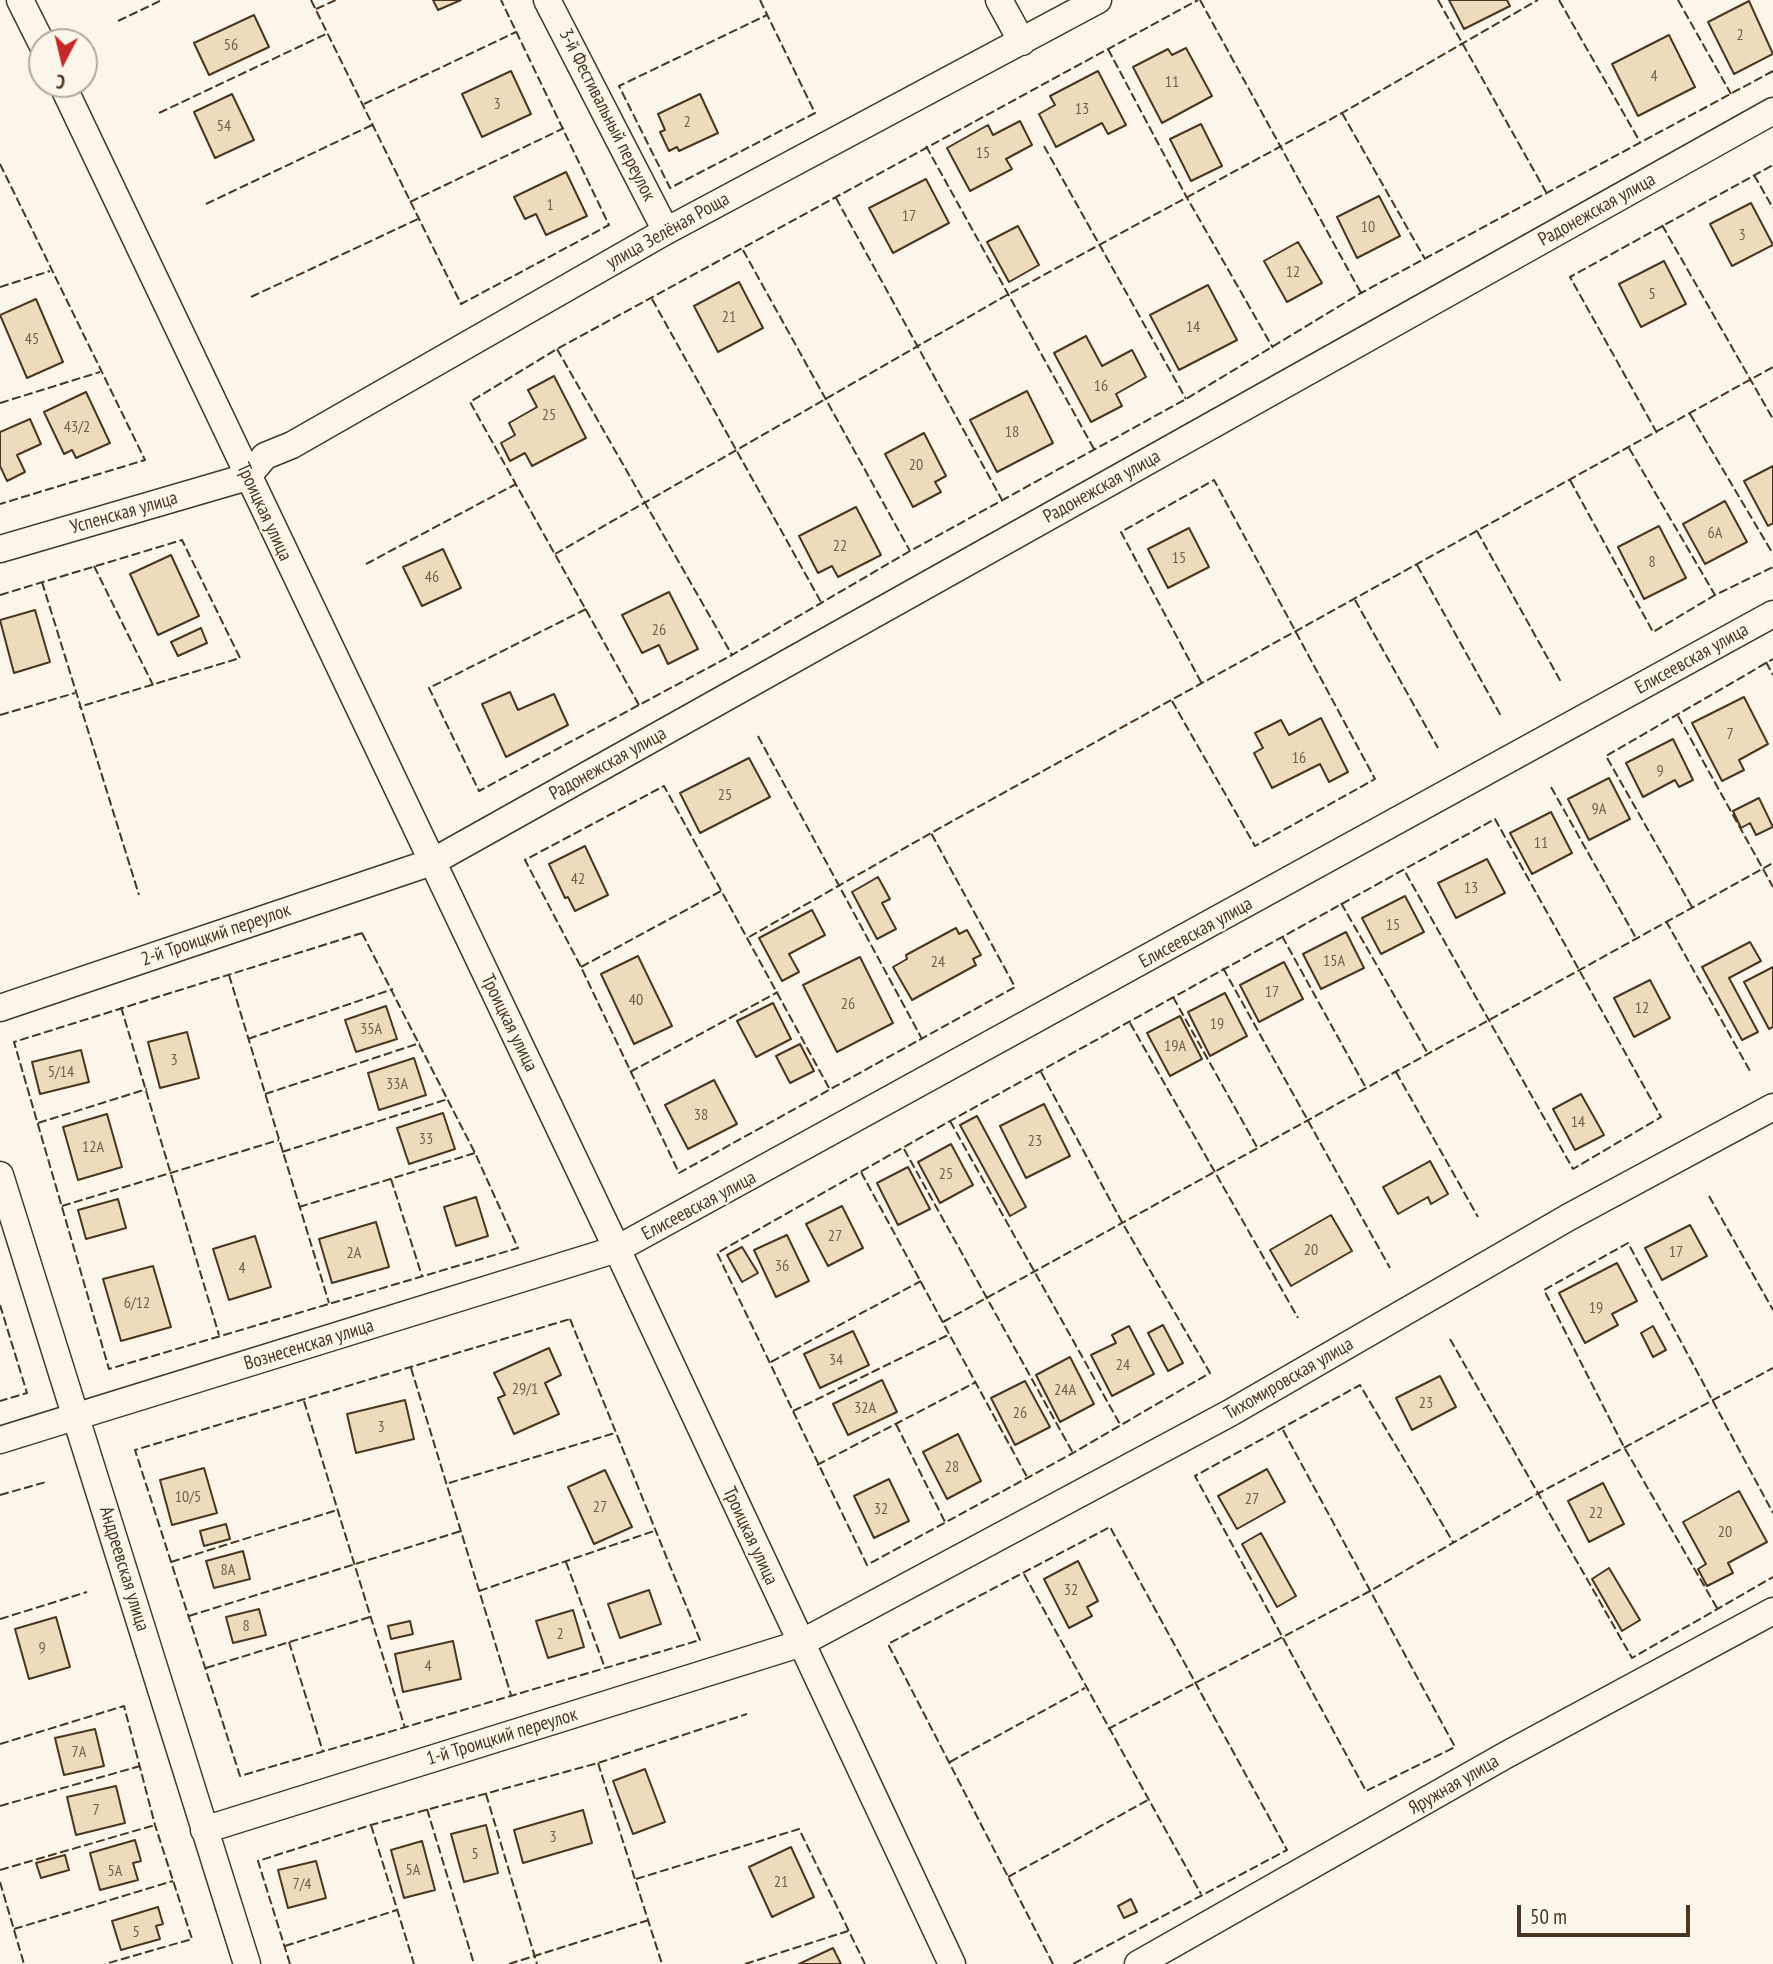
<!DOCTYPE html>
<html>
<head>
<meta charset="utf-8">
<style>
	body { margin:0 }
	#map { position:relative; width:1773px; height:1964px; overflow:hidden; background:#fbf6e9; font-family:"PT Sans Narrow",sans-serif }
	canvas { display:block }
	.north { position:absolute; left:28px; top:28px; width:70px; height:70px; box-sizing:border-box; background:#fbf6e9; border:2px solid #b4a999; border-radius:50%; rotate:187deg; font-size:19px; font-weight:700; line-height:28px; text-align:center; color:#4a3520 }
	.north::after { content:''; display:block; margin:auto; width:24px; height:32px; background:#c62828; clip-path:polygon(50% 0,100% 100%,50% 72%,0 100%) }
	.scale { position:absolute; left:1517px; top:1905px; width:173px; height:32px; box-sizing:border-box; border:4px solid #4a3520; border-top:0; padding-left:9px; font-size:21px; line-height:24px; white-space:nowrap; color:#4a3520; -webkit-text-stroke:5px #fbf6e9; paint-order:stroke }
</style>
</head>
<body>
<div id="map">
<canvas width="1773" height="1964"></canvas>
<div class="north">С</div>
<div class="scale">50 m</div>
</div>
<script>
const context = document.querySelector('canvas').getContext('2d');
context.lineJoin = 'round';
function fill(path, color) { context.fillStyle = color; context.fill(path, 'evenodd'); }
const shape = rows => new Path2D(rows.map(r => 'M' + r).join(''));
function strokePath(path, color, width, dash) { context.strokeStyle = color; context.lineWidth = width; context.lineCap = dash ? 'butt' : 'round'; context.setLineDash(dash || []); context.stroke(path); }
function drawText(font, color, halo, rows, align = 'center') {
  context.font = font + ' "PT Sans Narrow",sans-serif'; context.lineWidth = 5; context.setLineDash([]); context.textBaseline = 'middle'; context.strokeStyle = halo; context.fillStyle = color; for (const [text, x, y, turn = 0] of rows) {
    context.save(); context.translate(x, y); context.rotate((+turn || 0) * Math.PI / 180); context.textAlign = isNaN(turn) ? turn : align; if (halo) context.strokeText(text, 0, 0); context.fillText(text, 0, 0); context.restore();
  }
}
const building = shape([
	[433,0,461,0,438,10,433,0],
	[1449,0,1507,0,1510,6,1464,29,1449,0],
	[1749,1,1773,54,1734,74,1708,22,1749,1],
	[254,15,269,47,209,75,194,43,254,15],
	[1669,35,1695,87,1638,116,1612,64,1669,35],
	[1186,48,1212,96,1162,123,1133,67,1168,49,1172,55,1186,48],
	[511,71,531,114,482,137,462,94,511,71],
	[1098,71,1126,125,1108,134,1102,123,1056,147,1039,114,1055,105,1050,96,1098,71],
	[232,94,254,140,215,158,194,112,232,94],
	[700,94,718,133,679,151,677,147,669,151,660,132,665,130,658,114,700,94],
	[1020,121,1032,145,1006,159,1012,169,970,191,947,148,988,125,993,135,1020,121],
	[1201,124,1222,166,1191,181,1170,139,1201,124],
	[566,172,587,216,546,235,536,214,525,219,514,197,566,172],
	[926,179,949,223,893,253,869,208,926,179],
	[1379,196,1400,236,1357,258,1337,217,1379,196],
	[1751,203,1773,245,1732,266,1710,224,1751,203],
	[1018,226,1039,265,1009,282,987,242,1018,226],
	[1298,242,1322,283,1287,302,1264,261,1298,242],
	[1664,261,1686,304,1641,327,1619,284,1664,261],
	[739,282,763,328,718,352,694,306,739,282],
	[1208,285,1237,340,1179,370,1150,315,1208,285],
	[36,299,63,362,27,378,0,315,36,299],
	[1086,336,1102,366,1132,350,1146,377,1116,394,1122,406,1091,422,1054,353,1086,336],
	[554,376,586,438,532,466,525,453,510,461,501,443,515,435,509,423,537,407,528,390,554,376],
	[1027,391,1053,443,997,472,970,420,1027,391],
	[86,392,110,443,76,458,72,450,64,454,44,412,86,392],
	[30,419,41,444,17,455,25,472,7,481,0,466,0,432,30,419],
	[924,433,946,476,935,482,941,492,913,507,885,454,924,433],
	[1773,466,1773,523,1768,526,1744,481,1773,466],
	[1725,501,1747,542,1705,564,1683,524,1725,501],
	[856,507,881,555,838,577,832,566,818,573,799,536,856,507],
	[1659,526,1686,578,1644,599,1618,547,1659,526],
	[1189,528,1209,567,1168,588,1148,549,1189,528],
	[443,549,461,588,422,606,403,567,443,549],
	[171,555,199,616,158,635,130,574,171,555],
	[669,592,698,649,668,664,659,645,642,653,622,615,669,592],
	[35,610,50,662,14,673,0,620,35,610],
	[201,628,207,643,178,656,171,642,201,628],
	[510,692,518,710,554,694,568,725,506,757,482,704,510,692],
	[1744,697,1768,744,1739,760,1744,770,1722,781,1692,723,1744,697],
	[1321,718,1348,772,1329,782,1320,764,1272,788,1254,753,1263,748,1255,733,1281,720,1289,735,1321,718],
	[1673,739,1693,780,1679,787,1675,780,1643,797,1626,763,1673,739],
	[749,758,770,797,700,833,680,793,749,758],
	[1609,778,1630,819,1589,840,1568,799,1609,778],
	[1759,798,1773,827,1756,835,1750,823,1741,828,1733,811,1759,798],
	[1551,812,1572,853,1532,874,1510,833,1551,812],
	[585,846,608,895,575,911,568,897,565,898,549,864,585,846],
	[1487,859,1505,893,1456,918,1438,883,1487,859],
	[878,877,890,899,882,903,896,929,877,939,852,892,878,877],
	[1405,896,1424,932,1381,954,1362,918,1405,896],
	[812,910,825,935,789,954,799,972,782,981,759,938,812,910],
	[956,928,959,934,967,930,981,955,973,959,976,965,912,1000,893,967,907,959,906,955,956,928],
	[1346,932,1364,968,1321,989,1303,954,1346,932],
	[1750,942,1761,961,1729,978,1758,1032,1742,1040,1702,967,1750,942],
	[638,956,672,1026,634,1044,601,974,638,956],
	[860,957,893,1023,837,1052,803,985,860,957],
	[1284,962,1303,999,1259,1022,1240,985,1284,962],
	[1773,967,1773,1027,1769,1029,1744,982,1773,967],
	[1650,980,1670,1018,1634,1037,1614,998,1650,980],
	[1225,993,1247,1036,1210,1056,1188,1012,1225,993],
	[773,1003,791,1039,756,1057,737,1021,773,1003],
	[386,1006,397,1039,356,1052,345,1020,386,1006],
	[1180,1016,1202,1059,1170,1076,1147,1033,1180,1016],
	[187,1032,199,1078,160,1088,148,1042,187,1032],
	[800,1044,814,1071,790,1083,776,1056,800,1044],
	[81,1050,89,1082,40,1094,32,1062,81,1050],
	[414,1058,426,1095,379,1110,368,1073,414,1058],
	[714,1080,737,1124,688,1149,665,1105,714,1080],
	[1581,1094,1604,1135,1575,1150,1553,1109,1581,1094],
	[1044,1104,1070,1156,1026,1178,1000,1126,1044,1104],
	[443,1113,455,1149,409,1164,397,1128,443,1113],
	[107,1114,122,1167,78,1180,63,1127,107,1114],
	[977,1116,1026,1207,1010,1216,960,1125,977,1116],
	[951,1144,973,1185,940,1203,918,1162,951,1144],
	[1430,1161,1448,1194,1431,1204,1428,1197,1398,1214,1383,1187,1430,1161],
	[908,1167,930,1209,898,1225,877,1183,908,1167],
	[476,1197,488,1236,456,1246,444,1207,476,1197],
	[118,1199,126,1228,86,1239,78,1210,118,1199],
	[842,1206,863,1248,828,1266,806,1224,842,1206],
	[1331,1215,1352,1251,1291,1286,1270,1250,1331,1215],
	[376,1222,389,1267,332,1283,319,1239,376,1222],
	[1690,1225,1707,1256,1662,1280,1645,1248,1690,1225],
	[787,1235,809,1281,776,1297,754,1250,787,1235],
	[255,1236,271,1287,229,1300,213,1249,255,1236],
	[742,1247,758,1273,742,1282,727,1255,742,1247],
	[1617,1263,1637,1301,1612,1314,1618,1325,1585,1343,1559,1293,1617,1263],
	[153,1266,171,1327,121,1341,103,1279,153,1266],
	[1163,1325,1183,1363,1168,1371,1148,1333,1163,1325],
	[1129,1326,1154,1374,1112,1396,1091,1355,1116,1343,1112,1335,1129,1326],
	[1653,1326,1666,1350,1653,1357,1641,1333,1653,1326],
	[853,1331,869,1365,820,1388,804,1354,853,1331],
	[549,1348,561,1375,545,1383,559,1414,514,1434,498,1398,505,1395,494,1373,549,1348],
	[1070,1357,1094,1404,1060,1422,1036,1375,1070,1357],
	[1440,1376,1456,1407,1412,1430,1396,1398,1440,1376],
	[882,1380,897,1412,848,1435,833,1404,882,1380],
	[1025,1381,1050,1427,1015,1445,991,1398,1025,1381],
	[405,1400,414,1439,356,1453,347,1414,405,1400],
	[958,1434,981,1481,947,1499,923,1452,958,1434],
	[204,1468,217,1513,172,1525,160,1480,204,1468],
	[1267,1469,1285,1502,1237,1529,1218,1496,1267,1469],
	[605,1470,632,1527,594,1544,568,1487,605,1470],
	[889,1479,909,1521,874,1538,854,1496,889,1479],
	[1603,1483,1624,1524,1589,1542,1568,1501,1603,1483],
	[1739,1491,1767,1542,1728,1563,1733,1573,1707,1586,1698,1569,1706,1564,1683,1522,1739,1491],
	[226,1524,230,1539,204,1546,200,1531,226,1524],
	[1261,1533,1296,1596,1277,1607,1242,1544,1261,1533],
	[243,1551,250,1579,214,1588,206,1561,243,1551],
	[1078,1561,1098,1601,1087,1607,1092,1616,1069,1628,1044,1579,1078,1561],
	[1609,1568,1640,1620,1622,1631,1592,1579,1609,1568],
	[649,1590,661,1624,620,1638,608,1604,649,1590],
	[259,1609,266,1635,233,1643,226,1617,259,1609],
	[573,1610,584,1647,548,1658,536,1621,573,1610],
	[56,1617,70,1667,29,1679,15,1629,56,1617],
	[410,1621,413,1634,391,1639,388,1626,410,1621],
	[453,1641,461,1679,403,1692,395,1654,453,1641],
	[95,1729,104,1766,64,1775,55,1738,95,1729],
	[645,1769,665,1822,633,1834,613,1781,645,1769],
	[116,1786,125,1823,76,1835,67,1797,116,1786],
	[583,1810,592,1843,523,1863,514,1830,583,1810],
	[486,1825,498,1873,464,1882,451,1834,486,1825],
	[135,1840,141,1861,133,1863,138,1880,100,1890,90,1853,135,1840],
	[422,1841,435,1890,404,1898,391,1850,422,1841],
	[791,1847,814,1897,772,1917,749,1867,791,1847],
	[65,1855,69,1870,41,1878,36,1863,65,1855],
	[316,1861,326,1898,288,1908,278,1870,316,1861],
	[1131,1899,1137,1912,1124,1918,1118,1906,1131,1899],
	[158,1907,163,1924,156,1926,160,1939,121,1950,112,1921,158,1907],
	[833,1948,841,1964,799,1964,833,1948]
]);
fill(building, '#ecdcbc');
strokePath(building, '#4a3520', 2);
const minor = shape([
	[20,0,42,44],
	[547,0,666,231],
	[999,0,1022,42],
	[62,84,617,1249,952,1964],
	[0,549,247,477,265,456,292,445,666,231,1098,0],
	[0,1008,432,862,1773,111],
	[0,1175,247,1964],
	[0,1440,617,1249,1773,614],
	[204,1830,799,1644,1230,1413,1569,1217,1773,1107],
	[1138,1964,1506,1755,1773,1611]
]);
strokePath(minor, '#4a3520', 29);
strokePath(minor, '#fbf6e9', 26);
strokePath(shape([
	[311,0,461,304,609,225,501,0],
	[760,0,815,113,670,188,619,86,767,15],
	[1200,0,1361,293],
	[1438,0,1546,192],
	[1559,0,1640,142],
	[1678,0,1731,94],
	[316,9,336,0],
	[118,21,162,0],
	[1108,49,1186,196,1273,348],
	[364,104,516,32],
	[159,113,326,34],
	[1342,113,1425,259],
	[926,146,1094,449],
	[1044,146,1186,399],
	[0,164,145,460,0,504],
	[1754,175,1773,208],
	[836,198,1002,500],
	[410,202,564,128],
	[206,204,372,125],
	[1662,225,1773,419],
	[743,250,910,551],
	[0,287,50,271],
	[251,297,418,219],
	[652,299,821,602],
	[557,349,732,655],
	[0,403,100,372],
	[1690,414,1773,554],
	[1657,433,1570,277,1773,165],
	[1629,448,1715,595],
	[1570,480,1653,632,1715,595,1773,567],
	[1477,531,1561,682],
	[555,554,1007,295,1342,113,1538,0],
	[366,564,516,484],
	[1417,565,1501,716],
	[94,566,153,685],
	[42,582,139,895],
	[0,595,182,540,240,658,79,707],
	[1355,600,1438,748],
	[586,609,429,688,479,791,732,655,910,551,1186,399,1361,293,1773,71],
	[1766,662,1773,675],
	[1172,701,1255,846,1375,779,1214,480,1121,532,1202,684],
	[639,705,470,402,557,349,1198,0],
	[0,715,75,693],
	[1678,716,1773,887],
	[758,736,922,1039],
	[1551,787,1636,938],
	[1341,903,1428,1054],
	[1692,907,1606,756,1773,659],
	[1666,921,1750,1071],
	[362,933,475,1153,518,1248,109,1369,14,1042,362,933],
	[1282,936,1366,1088],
	[749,937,931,833,1773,367],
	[581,967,723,890],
	[1223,968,1390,1268],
	[229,975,329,1303],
	[1173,997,1258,1149],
	[121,1007,219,1335],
	[1130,1023,1298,1318],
	[248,1039,393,989],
	[630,1072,778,992],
	[1041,1072,1123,1224,1210,1373,1073,1453,867,1565,717,1253,950,1121,1495,819,1661,1117,1573,1169,1404,870],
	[1396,1072,1478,1217],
	[829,1088,664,786,525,860,581,967,679,1173,1015,987,931,833],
	[265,1094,420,1043],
	[950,1121,1121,1426],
	[38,1123,147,1089],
	[904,1149,1073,1453],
	[282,1152,448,1099],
	[861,1172,1027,1477],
	[391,1179,422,1276],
	[1709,1196,1773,1310],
	[62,1206,279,1140],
	[299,1207,475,1153],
	[0,1305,27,1393,0,1401],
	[570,1319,700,1640,240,1776,135,1450,570,1319],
	[943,1322,1773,863],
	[1450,1339,1632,1658,1773,1577],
	[771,1362,921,1281],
	[411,1368,511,1695],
	[304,1401,405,1728],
	[793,1411,950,1334],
	[896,1424,945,1522],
	[1283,1430,1455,1747,1366,1791,1195,1476,1360,1385,1453,1542],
	[817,1465,976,1382],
	[449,1483,615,1433],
	[0,1495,46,1482],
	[171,1562,337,1510],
	[566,1562,605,1668],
	[1024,1574,1201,1894],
	[479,1591,654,1531],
	[1717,1608,1624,1447,1544,1290,1628,1243,1773,1513],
	[189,1616,461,1531],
	[0,1619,87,1592],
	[289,1642,323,1752],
	[206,1668,370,1617],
	[1108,1729,1370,1591,1539,1493,1773,1368],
	[0,1744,124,1706,155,1825,192,1939,105,1964],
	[950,1762,1085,1688],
	[598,1763,662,1964],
	[486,1794,537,1964],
	[0,1806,140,1766],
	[427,1809,474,1964],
	[371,1825,414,1964],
	[0,1870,155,1825],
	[1008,1877,1148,1800],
	[636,1879,799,1829,865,1964],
	[0,1882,24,1964],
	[14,1929,173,1881],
	[285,1946,397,1910],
	[290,1964,258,1861,371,1825,598,1763,747,1714],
	[509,1964,649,1920],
	[745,1964,848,1931],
	[1053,1964,888,1644,1110,1527,1287,1850,1073,1964]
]), '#4a3520', 2, [9, 3.5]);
drawText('16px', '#725f47', null, [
	["2",1740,35],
	["56",231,45],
	["4",1654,76],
	["11",1172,82],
	["3",497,104],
	["13",1082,109],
	["2",687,122],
	["54",224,126],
	["15",983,153],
	["1",550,205],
	["17",909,216],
	["10",1368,227],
	["3",1742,235],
	["12",1293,272],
	["5",1652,294],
	["21",729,317],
	["14",1193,327],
	["45",32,339],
	["16",1101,386],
	["25",549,415],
	["43/2",77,427],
	["18",1012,432],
	["20",916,465],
	["6А",1715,533],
	["22",840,546],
	["15",1179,558],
	["8",1652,562],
	["46",432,577],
	["26",659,630],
	["7",1730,734],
	["16",1299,758],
	["9",1660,771],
	["25",725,795],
	["9А",1599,809],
	["11",1541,843],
	["42",578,879],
	["13",1471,888],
	["15",1393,925],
	["15А",1334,961],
	["24",938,962],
	["17",1272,992],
	["40",636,1000],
	["26",848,1004],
	["12",1642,1008],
	["19",1217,1024],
	["35А",371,1029],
	["19А",1175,1046],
	["3",174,1060],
	["5/14",61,1072],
	["33А",397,1084],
	["38",701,1115],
	["14",1578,1122],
	["33",426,1139],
	["23",1035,1141],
	["12А",93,1147],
	["25",946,1174],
	["27",835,1236],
	["20",1311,1250],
	["17",1676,1252],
	["2А",354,1253],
	["36",782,1266],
	["4",242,1268],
	["6/12",137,1303],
	["19",1596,1308],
	["34",836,1360],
	["24",1123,1365],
	["29/1",525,1389],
	["24А",1065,1390],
	["23",1426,1403],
	["32А",865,1408],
	["26",1020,1413],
	["3",381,1427],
	["28",952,1467],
	["10/5",188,1497],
	["27",1252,1499],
	["27",600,1507],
	["32",881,1509],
	["22",1596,1513],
	["20",1725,1532],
	["8А",228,1570],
	["32",1071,1590],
	["8",246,1626],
	["2",560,1634],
	["9",42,1648],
	["4",428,1666],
	["7А",79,1752],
	["7",96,1810],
	["3",553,1837],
	["5",475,1854],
	["5А",413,1870],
	["5А",115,1871],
	["21",781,1882],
	["7/4",302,1884],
	["5",136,1932]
]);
drawText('19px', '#4a3520', '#fbf6e9', [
	["3-й Фестивальный переулок",607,115,63],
	["Радонежская улица",1597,210,-29],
	["улица Зелёная Роща",668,231,-29],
	["Радонежская улица",1102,487,-29],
	["Троицкая улица",264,512,65],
	["Успенская улица",124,513,-16],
	["Елисеевская улица",1692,659,-29],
	["Радонежская улица",608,764,-29],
	["Елисеевская улица",1196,933,-29],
	["2-й Троицкий переулок",216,935,-19],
	["Троицкая улица",509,1023,64],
	["Елисеевская улица",699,1206,-28],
	["Вознесенская улица",309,1345,-17],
	["Тихомировская улица",1289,1379,-30],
	["Троицкая улица",750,1536,65],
	["Андреевская улица",124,1569,73],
	["1-й Троицкий переулок",502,1737,-17],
	["Яружная улица",1454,1785,-30]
]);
</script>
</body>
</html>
